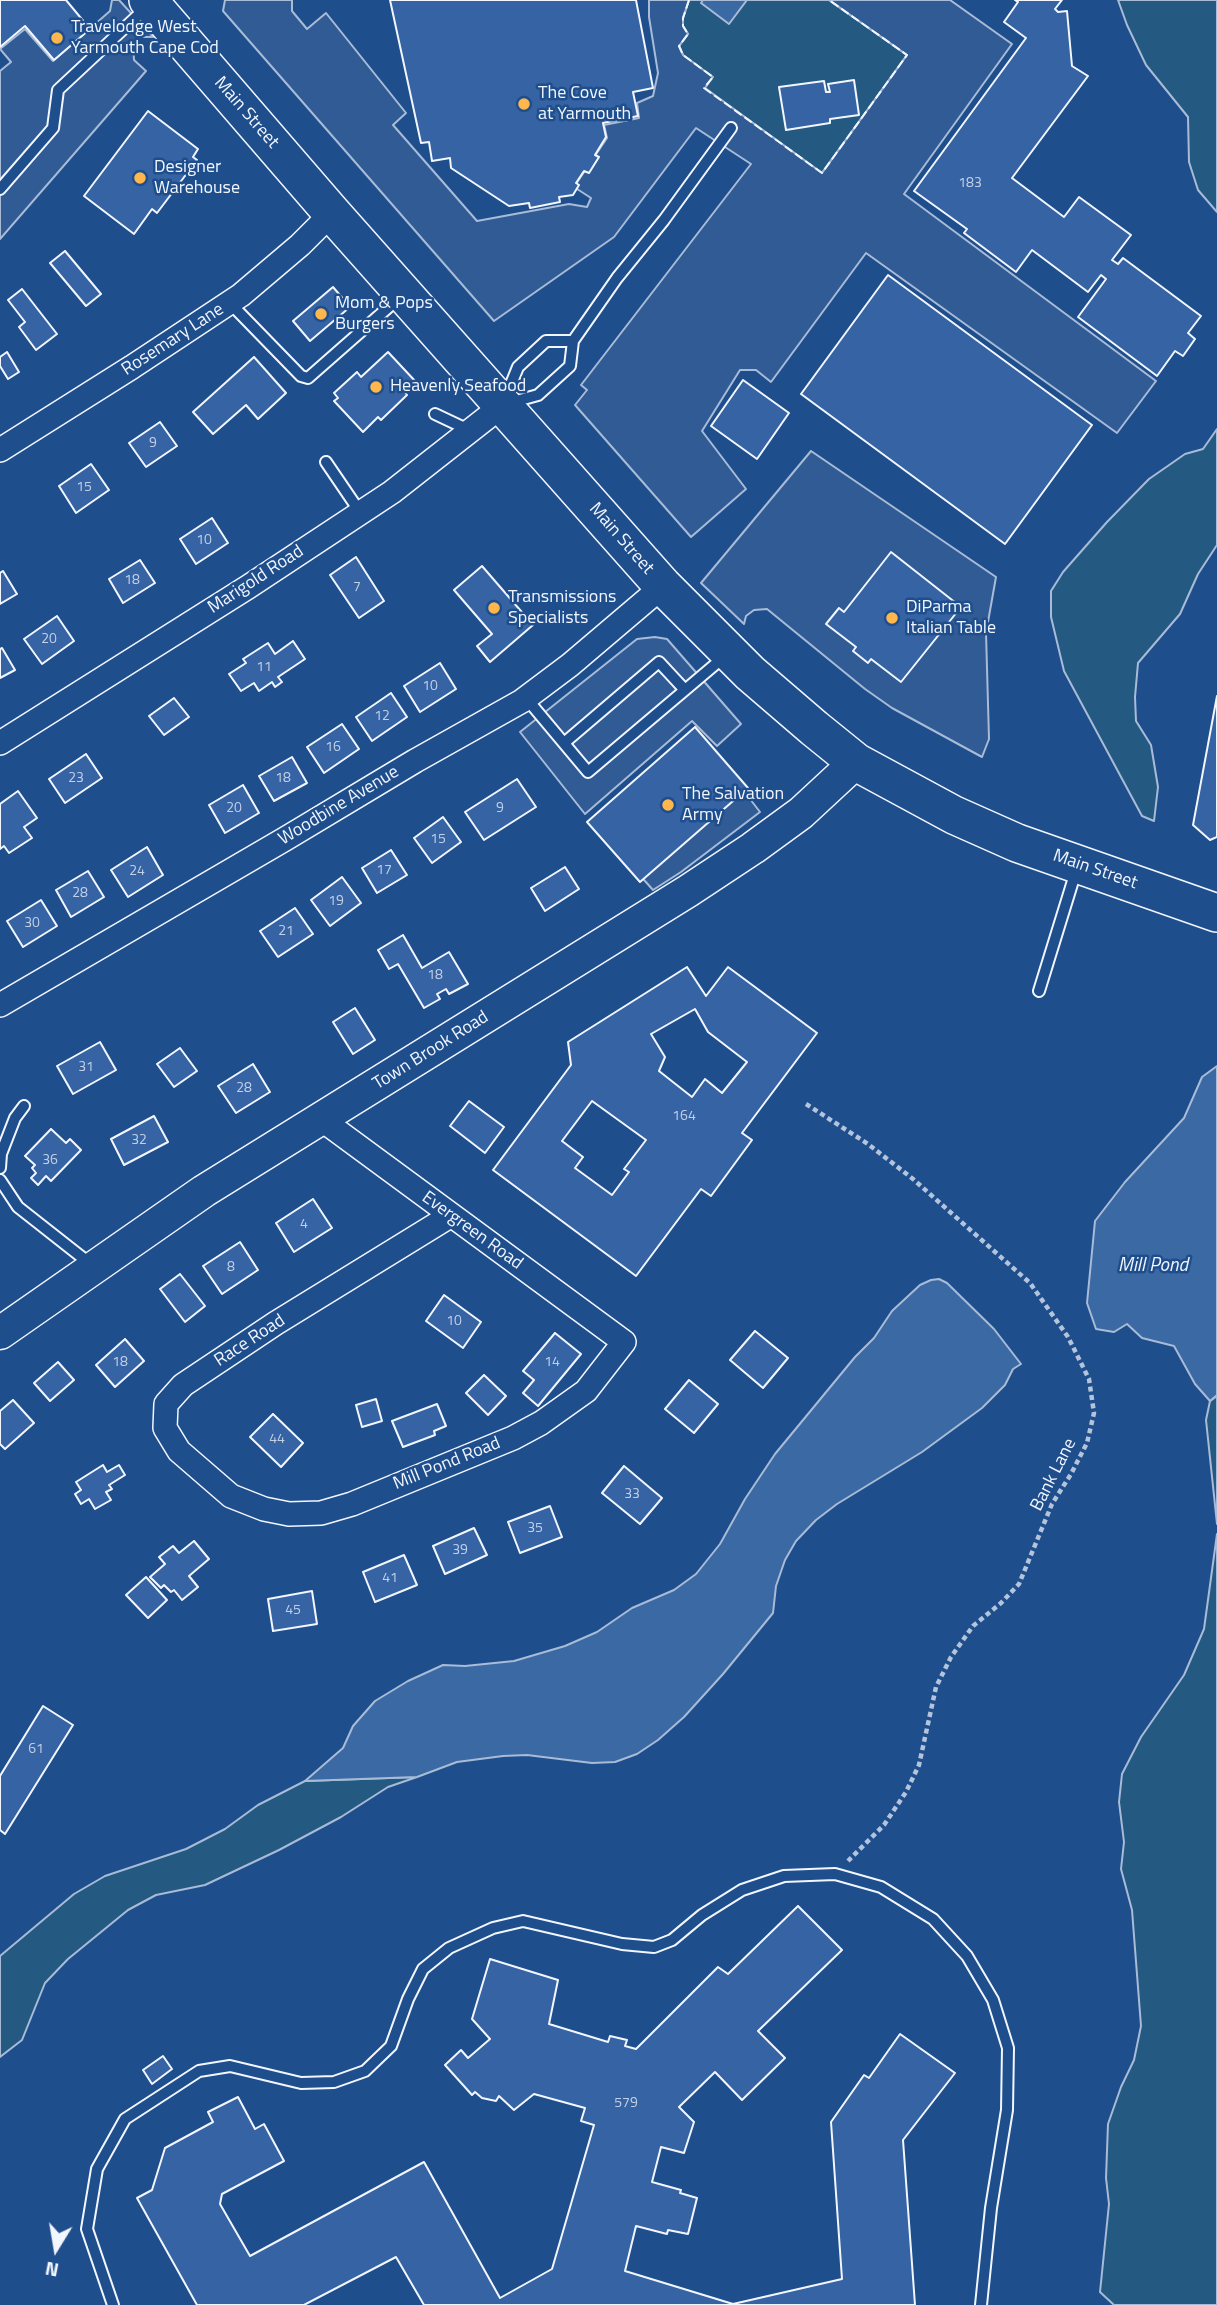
<!DOCTYPE html>
<html>
<head>
<meta charset="utf-8">
<style>
	body { margin:0 }
	#map { position:relative; width:1217px; height:2305px; overflow:hidden; background:#1f4e8c; font-family:"Titillium Web",sans-serif }
	canvas { display:block }
	.north { position:absolute; left:21px; top:2214px; width:70px; height:70px; -webkit-text-stroke:5px #1f4e8c; paint-order:stroke; rotate:191deg; font-size:19px; font-weight:700; line-height:28px; text-align:center; color:#f2f6ff }
	.north::after { content:''; display:block; margin:auto; width:24px; height:32px; background:#f2f6ff; clip-path:polygon(50% 0,100% 100%,50% 72%,0 100%) }
</style>
</head>
<body>
<div id="map">
<canvas width="1217" height="2305"></canvas>
<div class="north">N</div>
</div>
<script>
const context = document.querySelector('canvas').getContext('2d');
context.lineJoin = 'round';
function fill(path, color) { context.fillStyle = color; context.fill(path, 'evenodd'); }
const shape = rows => new Path2D(rows.map(r => 'M' + r).join(''));
function strokePath(path, color, width, dash) { context.strokeStyle = color; context.lineWidth = width; context.lineCap = dash ? 'butt' : 'round'; context.setLineDash(dash || []); context.stroke(path); }
function drawText(font, color, halo, rows, align = 'center') {
  context.font = font + ' "Titillium Web",sans-serif'; context.lineWidth = 5; context.setLineDash([]); context.textBaseline = 'middle'; context.strokeStyle = halo; context.fillStyle = color; for (const [text, x, y, turn = 0] of rows) {
    context.save(); context.translate(x, y); context.rotate((+turn || 0) * Math.PI / 180); context.textAlign = isNaN(turn) ? turn : align; if (halo) context.strokeText(text, 0, 0); context.fillText(text, 0, 0); context.restore();
  }
}
const green = shape([
	[689,0,829,0,907,55,822,173,704,88,712,77,683,55,679,46,688,34,683,26,683,18,689,0],
	[1118,0,1217,0,1217,212,1198,190,1189,162,1188,117,1146,65,1127,25,1118,0],
	[1217,429,1217,545,1198,574,1180,614,1138,663,1135,697,1136,721,1151,745,1158,787,1154,821,1142,816,1064,671,1051,617,1051,591,1063,572,1107,522,1149,479,1185,454,1203,449,1217,429],
	[1217,1396,1217,1524,1206,1420,1210,1401,1217,1396],
	[1217,1534,1217,2305,1114,2305,1100,2292,1109,2204,1106,2178,1108,2124,1121,2087,1134,2060,1141,2026,1132,1910,1121,1869,1124,1842,1119,1802,1122,1774,1141,1737,1184,1675,1204,1629,1217,1534],
	[417,1777,388,1787,341,1817,279,1850,205,1885,156,1895,128,1910,68,1959,45,1983,22,2040,0,2057,0,1956,74,1894,105,1876,186,1849,225,1829,258,1805,305,1781,417,1777]
]);
fill(green, '#245a82');
strokePath(green, '#a8bbd7', 2);
const parking = shape([
	[112,0,119,0,153,37,140,37,133,44,134,60,146,71,0,239,0,71,11,62,0,49,25,29,53,61,110,11,112,0],
	[225,0,292,0,292,11,307,29,326,13,406,113,393,125,477,221,569,204,587,207,591,198,574,187,607,138,604,125,639,118,637,103,653,96,658,73,649,17,649,0,689,0,683,18,683,26,688,34,679,46,683,55,713,77,705,88,822,173,907,55,829,0,950,0,1012,44,904,194,1156,381,1117,433,866,253,771,382,756,370,740,370,702,431,746,489,691,537,575,405,587,390,581,385,751,164,696,128,614,237,494,321,223,11,225,0],
	[811,451,996,577,986,633,989,739,982,757,892,708,865,689,767,609,754,610,746,616,744,624,701,583,811,451],
	[655,637,667,639,741,724,717,746,692,721,585,814,520,732,637,639,655,637],
	[740,786,760,812,681,872,653,890,636,871,740,786]
]);
fill(parking, '#305b95');
strokePath(parking, '#a8bbd7', 2);
const water = shape([
	[703,0,747,0,729,24,701,3,703,0],
	[1217,1066,1217,1395,1210,1401,1195,1384,1174,1346,1142,1338,1127,1324,1114,1332,1096,1329,1087,1303,1095,1221,1125,1182,1184,1118,1202,1077,1217,1066],
	[939,1279,947,1283,994,1329,1021,1364,1013,1369,1005,1385,982,1408,922,1452,837,1504,816,1520,796,1541,785,1560,776,1586,773,1613,723,1674,684,1717,658,1740,637,1754,615,1762,592,1763,527,1755,503,1756,457,1762,417,1777,305,1781,343,1748,353,1726,375,1701,408,1681,443,1665,465,1666,514,1661,565,1646,597,1632,632,1608,674,1590,696,1574,720,1544,745,1499,775,1454,855,1357,874,1338,892,1311,920,1285,931,1280,939,1279]
]);
fill(water, '#3b69a3');
strokePath(water, '#a8bbd7', 2);
const building = shape([
	[0,0,66,0,90,29,54,60,25,26,0,47,0,0],
	[390,0,636,0,653,88,633,92,638,116,603,123,606,137,595,155,599,157,589,173,584,171,576,183,579,185,573,195,559,197,560,202,530,208,529,203,509,206,451,168,450,158,432,161,429,142,421,143,390,0],
	[1015,0,1062,0,1055,9,1058,12,1067,11,1072,66,1088,76,1012,178,1064,217,1079,197,1131,235,1112,260,1118,264,1123,258,1201,316,1188,333,1195,339,1183,356,1175,351,1157,376,1078,317,1106,279,1101,275,1088,292,1032,250,1016,272,964,233,967,229,914,191,1026,38,1004,22,1018,2,1015,0],
	[854,80,859,115,830,119,830,123,786,130,779,87,824,81,826,92,830,92,828,84,854,80],
	[148,111,198,149,193,157,197,160,157,213,152,209,134,234,84,196,148,111],
	[65,251,101,294,86,306,50,263,65,251],
	[888,275,1092,425,1005,544,801,394,888,275],
	[333,287,350,307,310,341,293,321,333,287],
	[22,289,57,334,36,350,19,327,25,322,8,300,22,289],
	[7,352,19,372,8,379,0,366,0,357,7,352],
	[388,352,416,382,405,392,407,395,381,420,378,417,363,432,334,401,338,398,334,393,357,372,361,377,388,352],
	[254,357,286,393,258,419,246,405,213,434,193,412,254,357],
	[743,380,789,413,757,459,711,426,743,380],
	[160,422,177,446,146,467,129,443,160,422],
	[91,464,109,490,76,513,59,486,91,464],
	[212,518,228,543,196,564,180,539,212,518],
	[891,552,961,607,901,682,871,659,868,663,853,651,856,647,826,624,839,608,844,612,891,552],
	[356,557,384,601,359,618,330,575,356,557],
	[140,560,155,583,123,603,109,579,140,560],
	[482,566,533,625,490,662,477,646,492,634,454,590,482,566],
	[3,571,17,594,0,604,0,573,3,571],
	[57,616,74,641,42,664,24,639,57,616],
	[293,641,305,659,278,677,282,682,275,687,272,682,259,691,254,683,241,691,229,674,246,663,243,659,268,643,275,654,293,641],
	[2,648,15,670,0,678,0,649,2,648],
	[440,663,456,689,420,712,404,686,440,663],
	[391,693,407,717,372,741,356,717,391,693],
	[1217,696,1217,837,1210,840,1193,825,1217,696],
	[174,698,189,717,164,735,149,716,174,698],
	[342,724,359,749,324,773,307,747,342,724],
	[695,727,748,788,640,882,587,822,695,727],
	[86,754,102,778,65,803,49,779,86,754],
	[292,757,307,783,274,801,259,776,292,757],
	[517,779,536,807,484,840,465,812,517,779],
	[243,785,259,813,225,833,209,805,243,785],
	[18,791,37,818,24,827,32,838,9,853,4,846,0,849,0,804,18,791],
	[443,817,461,842,432,863,414,838,443,817],
	[147,847,163,875,128,897,111,870,147,847],
	[391,850,407,875,377,893,362,868,391,850],
	[565,867,579,889,545,911,531,888,565,867],
	[88,871,104,897,71,917,56,890,88,871],
	[342,877,361,903,330,926,311,900,342,877],
	[41,900,57,926,23,947,7,921,41,900],
	[295,908,313,934,278,957,260,931,295,908],
	[403,935,422,968,449,952,468,984,449,994,446,989,437,994,440,999,424,1008,398,964,389,969,378,950,403,935],
	[687,967,706,996,728,967,817,1033,742,1133,752,1140,711,1196,701,1189,636,1276,493,1170,571,1065,568,1042,687,967],
	[695,1009,708,1032,747,1062,722,1093,705,1079,692,1097,659,1071,665,1057,651,1034,695,1009],
	[592,1101,646,1140,624,1169,629,1172,612,1195,575,1168,583,1157,562,1141,592,1101],
	[355,1008,375,1040,353,1054,333,1022,355,1008],
	[100,1042,116,1070,73,1094,57,1066,100,1042],
	[180,1048,197,1071,174,1087,157,1064,180,1048],
	[253,1064,270,1092,236,1113,218,1086,253,1064],
	[469,1101,504,1127,485,1153,450,1126,469,1101],
	[154,1116,168,1142,124,1165,111,1139,154,1116],
	[51,1129,66,1143,70,1139,81,1150,51,1181,46,1176,38,1185,31,1178,36,1173,32,1168,35,1165,25,1156,51,1129],
	[313,1199,332,1228,294,1252,276,1223,313,1199],
	[240,1242,258,1270,222,1294,203,1266,240,1242],
	[180,1274,205,1306,185,1322,160,1289,180,1274],
	[444,1295,481,1322,463,1348,426,1321,444,1295],
	[755,1331,788,1358,763,1388,730,1360,755,1331],
	[555,1333,581,1354,538,1406,523,1393,534,1380,523,1371,555,1333],
	[125,1339,144,1361,115,1387,96,1365,125,1339],
	[58,1362,74,1380,50,1401,34,1383,58,1362],
	[484,1375,506,1396,488,1415,466,1393,484,1375],
	[689,1380,718,1404,694,1433,665,1409,689,1380],
	[376,1399,382,1421,362,1427,356,1405,376,1399],
	[13,1400,34,1423,5,1449,0,1444,0,1411,13,1400],
	[437,1404,446,1426,434,1431,435,1435,403,1447,392,1421,437,1404],
	[273,1414,303,1443,281,1467,250,1437,273,1414],
	[103,1465,107,1472,119,1465,125,1475,109,1485,112,1489,106,1492,111,1500,95,1509,89,1499,81,1504,75,1494,81,1490,76,1482,103,1465],
	[624,1466,662,1498,640,1524,602,1493,624,1466],
	[550,1506,562,1537,520,1553,508,1522,550,1506],
	[474,1528,487,1555,445,1574,433,1546,474,1528],
	[194,1541,209,1559,189,1576,198,1587,182,1600,174,1590,171,1592,164,1585,161,1588,150,1577,165,1564,159,1557,173,1546,179,1553,194,1541],
	[404,1555,417,1585,375,1602,363,1572,404,1555],
	[146,1577,167,1600,148,1618,126,1595,146,1577],
	[312,1591,317,1624,273,1631,268,1599,312,1591],
	[43,1706,73,1725,5,1834,0,1830,0,1776,43,1706],
	[798,1906,842,1950,758,2031,785,2058,742,2100,715,2072,679,2107,694,2122,684,2153,661,2147,652,2182,681,2190,680,2193,697,2198,688,2234,668,2230,667,2234,636,2226,625,2271,733,2304,842,2279,831,2122,864,2075,869,2078,900,2034,955,2073,903,2140,915,2305,424,2305,396,2257,304,2305,197,2305,137,2198,152,2190,165,2148,213,2122,208,2112,238,2097,255,2129,264,2124,284,2161,222,2194,220,2204,250,2256,424,2162,500,2298,552,2269,594,2125,581,2121,585,2108,534,2094,514,2110,499,2096,496,2101,482,2098,475,2092,472,2095,445,2065,461,2050,468,2058,490,2039,472,2019,490,1959,558,1980,549,2024,608,2042,610,2036,627,2040,625,2046,636,2049,718,1967,728,1974,798,1906],
	[163,2056,172,2069,152,2084,143,2070,163,2056]
]);
fill(building, '#3563a3');
strokePath(building, '#f2f6ff', 2);
const lane = shape([
	[0,189,53,128,58,90,148,6],
	[230,303,301,376,308,378,399,298],
	[505,399,518,367,546,341,573,341],
	[509,403,538,395,570,366,573,341,617,278,664,220,731,128],
	[435,414,471,431],
	[326,462,360,512],
	[526,698,588,772,685,690],
	[564,743,659,662,685,690,724,657],
	[1039,991,1076,871],
	[0,1168,1,1154,15,1118,24,1106],
	[0,1180,18,1207,93,1266],
	[113,2305,87,2229,97,2169,125,2119,199,2071,230,2066,301,2083,334,2082,365,2071,391,2046,408,1999,423,1969,449,1948,493,1928,523,1921,622,1944,654,1947,672,1940,702,1915,742,1890,784,1876,835,1874,881,1887,933,1919,967,1956,993,2000,1008,2048,1007,2110,991,2208,981,2305]
]);
const street = shape([
	[0,450,132,367,241,295,300,245,332,213],
	[0,743,248,587,392,492,503,405],
	[0,1005,285,839,415,761,522,701,570,665,663,586],
	[321,1119,624,1342,586,1391,541,1423,513,1438,352,1504,321,1513,289,1514,264,1509,231,1496,179,1451,165,1428,166,1404,183,1385,276,1323,450,1216]
]);
const secondary = shape([
	[0,1333,204,1191,688,891,753,848,801,813,856,762]
]);
const primary = shape([
	[148,0,332,213,663,586,750,673,814,728,856,762,954,815,1017,843,1217,913]
]);
strokePath(lane, '#f2f6ff', 14);
strokePath(street, '#f2f6ff', 26);
strokePath(secondary, '#f2f6ff', 35);
strokePath(primary, '#f2f6ff', 40);
strokePath(shape([
	[806,1104,868,1144,913,1179,1030,1283,1068,1337,1089,1379,1094,1413,1087,1443,1071,1474,1052,1504,1019,1584,1001,1603,973,1626,951,1657,936,1687,919,1765,906,1792,884,1825,848,1861]
]), '#b3c4dc', 4.5, [5, 3.5]);
strokePath(lane, '#1f4e8c', 10);
strokePath(street, '#1f4e8c', 23);
strokePath(secondary, '#1f4e8c', 32);
strokePath(primary, '#1f4e8c', 37);
strokePath(shape([
	[689,0,683,18,683,26,688,34,679,46,683,55,713,77,704,88,822,173,907,55,829,0]
]), '#f2f6ff', 2, [9, 3.5]);
for (const [x, y, r, color] of [
	[57,38,7,"#ffb74d"],
	[524,104,7,"#ffb74d"],
	[140,178,7,"#ffb74d"],
	[321,314,7,"#ffb74d"],
	[376,387,7,"#ffb74d"],
	[494,608,7,"#ffb74d"],
	[892,618,7,"#ffb74d"],
	[668,805,7,"#ffb74d"]
]) { const dot = new Path2D(); dot.arc(x, y, r, 0, 2 * Math.PI); context.fillStyle = color; context.fill(dot); strokePath(dot, '#1f4e8c', 2.5); }
drawText('14px', '#c3d1e8', null, [
	["183",970,184],
	["9",153,444],
	["15",84,488],
	["10",204,541],
	["18",132,581],
	["7",357,588],
	["20",49,640],
	["11",264,668],
	["10",430,687],
	["12",382,717],
	["16",333,748],
	["23",76,779],
	["18",283,779],
	["20",234,809],
	["9",500,809],
	["15",438,840],
	["17",384,871],
	["24",137,872],
	["28",80,894],
	["19",336,902],
	["30",32,924],
	["21",286,932],
	["18",435,976],
	["31",86,1068],
	["28",244,1089],
	["164",684,1117],
	["32",139,1141],
	["36",50,1161],
	["4",304,1225],
	["8",231,1268],
	["10",454,1322],
	["18",120,1363],
	["14",552,1363],
	["44",277,1440],
	["33",632,1495],
	["35",535,1529],
	["39",460,1551],
	["41",390,1579],
	["45",293,1611],
	["61",36,1750],
	["579",626,2104]
]);
drawText('18px', '#f2f6ff', '#1f4e8c', [
	["Travelodge West",71,28],
	["Yarmouth Cape Cod",71,49],
	["The Cove",538,94],
	["at Yarmouth",538,115],
	["Designer",154,168],
	["Warehouse",154,189],
	["Mom & Pops",335,304],
	["Burgers",335,325],
	["Heavenly Seafood",390,387],
	["Transmissions",508,598],
	["Specialists",508,619],
	["DiParma",906,608],
	["Italian Table",906,629],
	["The Salvation",682,795],
	["Army",682,816]
], 'left');
drawText('18px', '#f2f6ff', '#1f4e8c', [
	["Main Street",246,113,49],
	["Rosemary Lane",173,340,-33],
	["Main Street",621,539,49],
	["Marigold Road",256,580,-33],
	["Woodbine Avenue",339,806,-31],
	["Main Street",1095,870,19],
	["Town Brook Road",431,1051,-32],
	["Evergreen Road",472,1231,36],
	["Race Road",250,1341,-33],
	["Mill Pond Road",447,1464,-22],
	["Bank Lane",1054,1475,-63]
]);
drawText('italic 19px', '#f2f6ff', '#1f4e8c', [
	["Mill Pond",1153,1266]
]);
</script>
</body>
</html>
